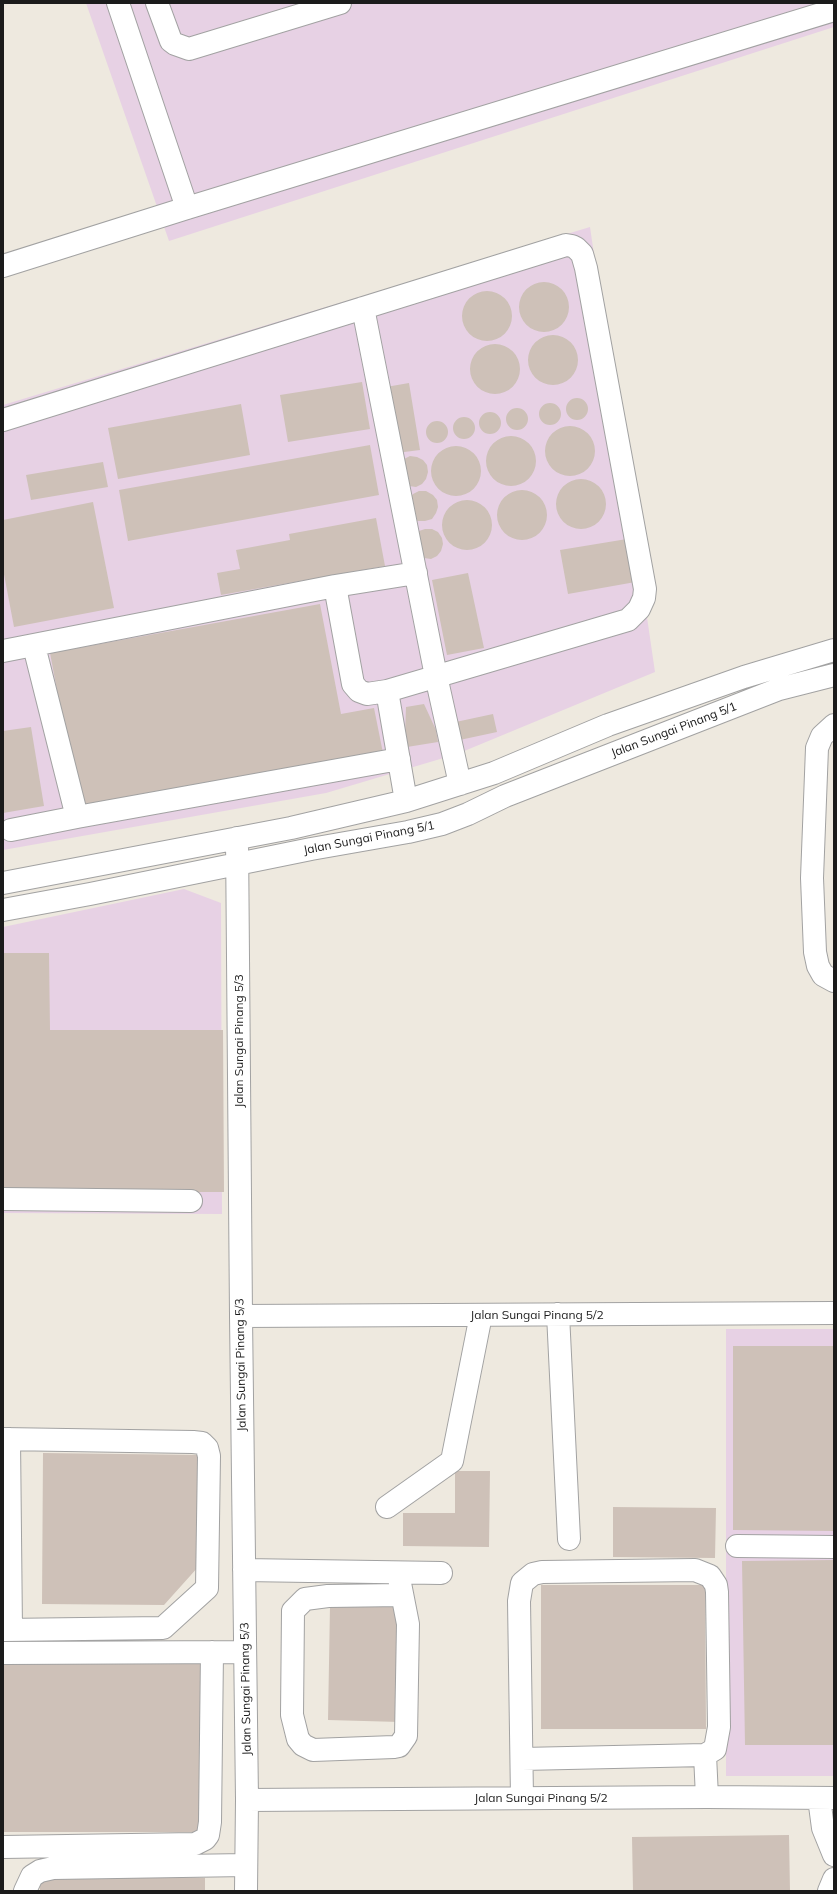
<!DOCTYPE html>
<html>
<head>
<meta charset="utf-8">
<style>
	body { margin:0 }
	#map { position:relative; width:837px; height:1894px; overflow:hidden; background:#eee9df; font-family:Mulish,sans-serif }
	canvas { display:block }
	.frame { position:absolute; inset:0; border:4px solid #1b1b1b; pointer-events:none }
</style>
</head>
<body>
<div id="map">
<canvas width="837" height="1894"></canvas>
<div class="frame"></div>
</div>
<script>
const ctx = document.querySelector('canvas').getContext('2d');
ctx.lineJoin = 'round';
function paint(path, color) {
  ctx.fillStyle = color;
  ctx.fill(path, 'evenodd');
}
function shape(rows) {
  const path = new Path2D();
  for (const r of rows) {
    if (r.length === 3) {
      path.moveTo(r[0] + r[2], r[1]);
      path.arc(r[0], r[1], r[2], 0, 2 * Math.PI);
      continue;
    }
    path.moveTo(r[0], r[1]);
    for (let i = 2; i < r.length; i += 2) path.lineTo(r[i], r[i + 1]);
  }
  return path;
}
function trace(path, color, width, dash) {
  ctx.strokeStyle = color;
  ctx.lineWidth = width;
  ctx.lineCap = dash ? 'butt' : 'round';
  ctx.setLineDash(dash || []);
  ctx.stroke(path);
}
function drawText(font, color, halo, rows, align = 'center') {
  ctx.font = font + ' Mulish,sans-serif';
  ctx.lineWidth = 4;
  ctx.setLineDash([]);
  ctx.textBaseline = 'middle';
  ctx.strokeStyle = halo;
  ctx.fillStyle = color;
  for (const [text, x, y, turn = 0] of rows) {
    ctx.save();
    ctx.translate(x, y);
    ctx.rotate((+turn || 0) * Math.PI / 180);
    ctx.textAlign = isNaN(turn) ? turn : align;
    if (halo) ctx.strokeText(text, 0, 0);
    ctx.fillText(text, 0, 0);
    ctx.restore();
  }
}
paint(shape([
	[86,3,834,3,834,27,169,241],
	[590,227,655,672,457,754,326,793,3,850,3,405],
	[184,889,221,903,222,1214,3,1213,3,927],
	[726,1329,834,1329,834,1776,726,1776]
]), '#e7d1e4');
paint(shape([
	[544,307,25],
	[487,316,25],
	[553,360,25],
	[495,369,25],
	[362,382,370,429,288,442,280,395],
	[409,383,420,450,396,453,386,387],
	[577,409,11],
	[550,414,11],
	[241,404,250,455,118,479,108,428],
	[517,419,11],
	[490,423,11],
	[464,428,11],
	[437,432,11],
	[570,451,25],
	[511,461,25],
	[370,445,379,495,128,541,119,490],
	[456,471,25],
	[410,456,417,457,423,460,427,465,428,472,426,479,422,484,416,487,409,486,404,459],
	[103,462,108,487,31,500,26,475],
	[581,504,25],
	[522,515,25],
	[419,491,426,491,433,495,437,500,438,507,436,513,432,519,425,521,418,521,412,518,409,499,413,494],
	[467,525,25],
	[93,502,114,608,14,627,3,569,3,520],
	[376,518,385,566,221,595,217,573,240,569,236,550,290,540,289,534],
	[425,529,432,529,438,532,442,538,443,544,441,551,437,556,431,559,424,558,414,536,419,531],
	[633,538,641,581,568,594,560,550],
	[468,573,484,648,447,655,432,580],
	[320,604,341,714,374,708,383,753,79,807,50,653],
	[424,704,436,730,438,742,407,747,405,735,406,707],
	[493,714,497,732,455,741,451,723],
	[31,727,44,806,3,813,3,731],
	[3,953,49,953,50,1030,223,1030,224,1192,3,1192],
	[733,1346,834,1346,834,1531,733,1530],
	[43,1453,200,1455,199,1566,164,1605,42,1604],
	[455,1471,490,1471,489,1547,403,1546,403,1513,455,1513],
	[613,1507,716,1508,715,1558,613,1557],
	[834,1560,834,1745,745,1745,742,1561],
	[541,1585,705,1585,706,1729,541,1729],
	[330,1606,401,1607,400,1722,328,1720],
	[3,1656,205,1656,206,1832,3,1832],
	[789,1835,790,1891,633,1891,632,1837],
	[40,1876,205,1878,205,1891,40,1891]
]), '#cec1b8');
const minor = shape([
	[118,3,187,208],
	[157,3,171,41,175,44,189,49,340,3],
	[3,266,187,208,834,10],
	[363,308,436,676,460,784],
	[3,420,566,245,572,246,576,248,582,254,586,268,645,589,644,598,639,609,628,620,387,691,367,694,359,691,353,684,335,586,3,651],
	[335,586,416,573],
	[34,646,77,817,399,759],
	[387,691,406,801],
	[834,725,822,736,817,748,812,878,815,952,818,966,823,975,834,981],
	[11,830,77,817],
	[237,838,241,1316,247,1800,246,1891],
	[3,883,291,828,406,801,494,773,608,725,744,677,834,650],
	[3,910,90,894,311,849,408,832,442,824,468,814,505,796,779,689,834,675],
	[3,1199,191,1201],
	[558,1314,569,1539],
	[241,1316,834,1313],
	[3,1439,193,1442,202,1443,207,1448,209,1456,207,1588,163,1628,3,1630],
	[9,1439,11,1630],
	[387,1507,452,1461,481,1315],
	[737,1546,834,1547],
	[244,1570,441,1573],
	[398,1573,408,1624,406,1736,399,1746,394,1747,313,1750,303,1745,298,1739,292,1715,293,1611,305,1599,328,1596,401,1595],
	[3,1653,245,1652],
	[705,1755,707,1797],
	[522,1759,705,1755,715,1749,719,1727,717,1592,716,1585,710,1576,695,1570,542,1572,533,1574,522,1583,519,1601,522,1798],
	[819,1798,823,1828,834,1855],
	[247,1800,707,1797,834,1798],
	[3,1847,195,1844,205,1839,208,1835,210,1822,212,1652],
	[25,1891,32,1876,40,1871,53,1868,246,1865],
	[829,1891,834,1879]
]);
trace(minor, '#a2a2a2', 24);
trace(minor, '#fff', 22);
drawText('12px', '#1b1b1b', '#fff', [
	["Jalan Sungai Pinang 5/1",674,730,-21],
	["Jalan Sungai Pinang 5/1",369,838,-11],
	["Jalan Sungai Pinang 5/3",239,1041,-90],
	["Jalan Sungai Pinang 5/2",537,1315],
	["Jalan Sungai Pinang 5/3",241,1365,-91],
	["Jalan Sungai Pinang 5/3",246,1689,-91],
	["Jalan Sungai Pinang 5/2",541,1798]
]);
</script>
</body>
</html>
